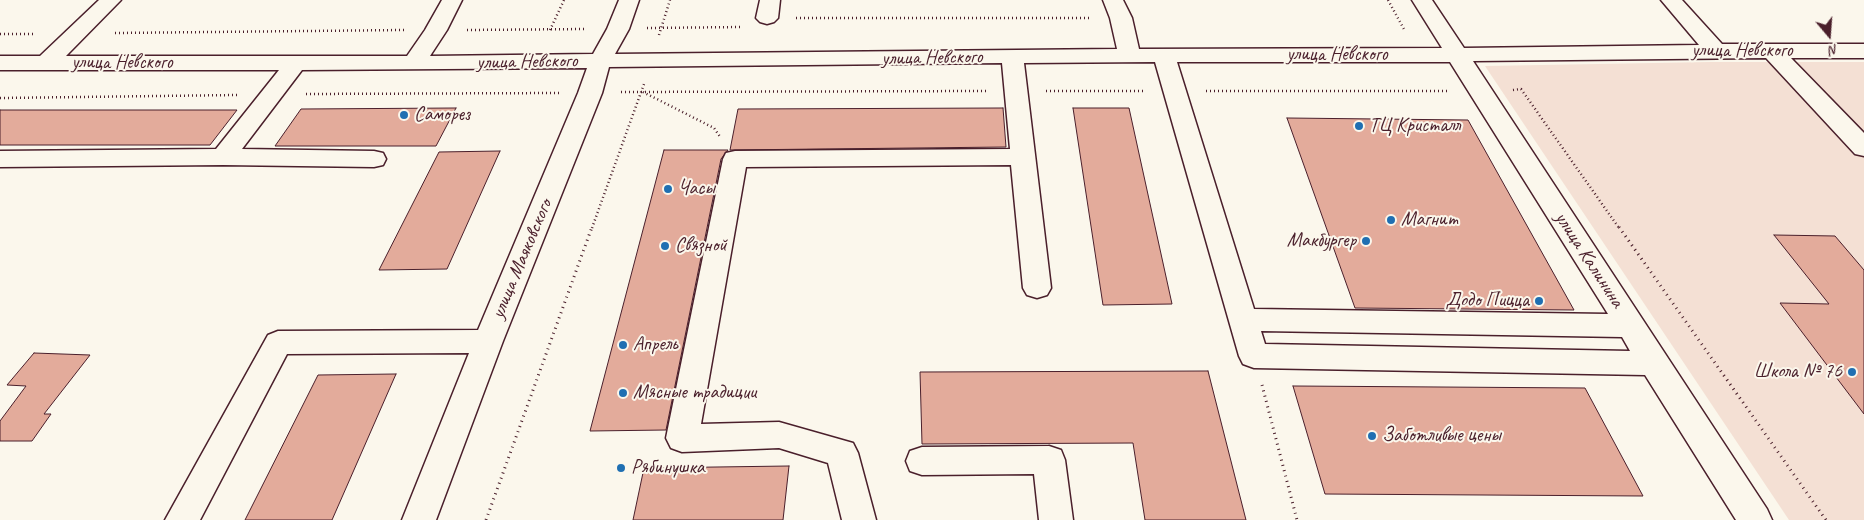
<!DOCTYPE html>
<html>
<head>
<meta charset="utf-8">
<style>
	body { margin:0 }
	#map { position:relative; width:1864px; height:520px; overflow:hidden; background:#fbf7ec; font-family:Caveat,sans-serif }
	canvas { display:block }
	.north { position:absolute; left:1804px; top:10px; width:50px; height:50px; -webkit-text-stroke:4px #fbf7ec; paint-order:stroke; rotate:162deg; font-size:14px; font-weight:700; line-height:20px; text-align:center; color:#4a1f2b }
	.north::after { content:''; display:block; margin:auto; width:18px; height:22px; background:#4a1f2b; clip-path:polygon(50% 0,100% 100%,50% 72%,0 100%) }
</style>
</head>
<body>
<div id="map">
<canvas width="1864" height="520"></canvas>
<div class="north">N</div>
</div>
<script>
const ctx = document.querySelector('canvas').getContext('2d');
ctx.lineJoin = 'round';
function paint(path, color) {
  ctx.fillStyle = color;
  ctx.fill(path, 'evenodd');
}
function shape(rows) {
  const path = new Path2D();
  for (const r of rows) {
    path.moveTo(r[0], r[1]);
    for (let i = 2; i < r.length; i += 2) path.lineTo(r[i], r[i + 1]);
  }
  return path;
}
function trace(path, color, width, dash) {
  ctx.strokeStyle = color;
  ctx.lineWidth = width;
  ctx.lineCap = dash ? 'butt' : 'round';
  ctx.setLineDash(dash || []);
  ctx.stroke(path);
}
function drawText(font, color, halo, rows, align = 'center') {
  ctx.font = font + ' Caveat,sans-serif';
  ctx.lineWidth = 4;
  ctx.setLineDash([]);
  ctx.textBaseline = 'middle';
  ctx.strokeStyle = halo;
  ctx.fillStyle = color;
  for (const [text, x, y, turn = 0] of rows) {
    ctx.save();
    ctx.translate(x, y);
    ctx.rotate((+turn || 0) * Math.PI / 180);
    ctx.textAlign = isNaN(turn) ? turn : align;
    if (halo) ctx.strokeText(text, 0, 0);
    ctx.fillText(text, 0, 0);
    ctx.restore();
  }
}
paint(shape([
	[1710,62,1864,62,1864,520,1789,520,1485,66]
]), '#f4e0d4');
const building = shape([
	[456,108,436,146,275,146,301,109,456,108],
	[1003,108,1006,147,730,150,738,109,1003,108],
	[1073,108,1129,108,1172,304,1103,305,1073,108],
	[0,110,237,110,210,145,0,145,0,110],
	[1287,118,1468,120,1574,310,1355,308,1287,118],
	[664,150,728,150,721,159,666,430,590,431,664,150],
	[500,151,447,269,379,270,439,152,500,151],
	[1774,235,1835,236,1864,270,1864,414,1780,303,1829,304,1774,235],
	[34,353,90,355,44,414,51,414,32,441,0,441,0,421,26,386,7,385,34,353],
	[1208,371,1246,520,1145,520,1133,443,922,444,920,372,1208,371],
	[396,374,332,520,245,520,318,375,396,374],
	[1293,386,1585,388,1643,496,1325,494,1293,386],
	[789,466,783,520,633,520,644,468,789,466]
]);
paint(building, '#e3ab9b');
trace(building, '#4a1f2b', 1);
const minor = shape([
	[99,0,121,0,66,56,407,56,425,30,442,0,462,0,447,30,430,56,593,54,607,29,619,0,639,0,629,29,615,54,1117,49,1110,18,1103,0,1123,0,1132,18,1139,49,1442,48,1412,0,1432,0,1464,48,1699,45,1661,0,1682,0,1722,44,1864,44,1864,58,1791,58,1864,133,1864,156,1855,154,1766,58,1473,61,1767,509,1772,520,1736,520,1645,375,1254,368,1243,364,1239,356,1155,62,1024,63,1051,288,1047,295,1037,298,1027,295,1023,288,1011,165,746,167,701,424,779,422,853,443,858,453,876,520,842,520,828,463,779,448,682,452,671,448,666,438,723,159,726,153,735,151,1010,149,1002,63,609,67,602,93,503,341,436,520,402,520,469,353,287,354,200,520,165,520,268,335,278,331,478,330,578,93,587,68,302,70,242,149,374,151,383,153,386,159,383,165,374,167,223,165,0,167,0,151,216,149,279,70,0,70,0,56,40,56,99,0],
	[1177,62,1450,62,1608,314,1254,309,1177,62],
	[1261,331,1622,337,1630,351,1265,344,1261,331],
	[760,0,780,0,778,18,774,22,767,24,760,22,756,18,760,0],
	[1049,446,1061,450,1065,460,1073,520,1039,520,1034,474,922,475,910,471,906,461,910,451,922,447,1049,446]
]);
trace(minor, '#4a1f2b', 3);
trace(shape([
	[1388,0,1405,31],
	[796,18,1090,18],
	[647,28,743,27],
	[467,30,586,29],
	[550,30,564,0],
	[115,33,404,30],
	[0,34,36,34],
	[659,35,670,0],
	[1513,90,1521,89,1619,228],
	[1046,91,1144,91],
	[1206,91,1447,91],
	[621,92,987,91],
	[643,92,714,128,721,138],
	[306,94,559,93],
	[0,98,237,95],
	[592,228,644,84]
]), '#4a1f2b', 2.5, [1, 3]);
trace(shape([
	[1619,227,1826,520],
	[1262,385,1297,520],
	[486,520,592,227]
]), '#4a1f2b', 3, [1, 4.5]);
paint(minor, '#fbf7ec');
for (const [x, y, r, color] of [
	[404,115,5,"#1f6fb2"],
	[1359,126,5,"#1f6fb2"],
	[668,189,5,"#1f6fb2"],
	[1391,220,5,"#1f6fb2"],
	[1366,241,5,"#1f6fb2"],
	[665,246,5,"#1f6fb2"],
	[1539,301,5,"#1f6fb2"],
	[623,345,5,"#1f6fb2"],
	[1852,372,5,"#1f6fb2"],
	[623,393,5,"#1f6fb2"],
	[1372,436,5,"#1f6fb2"],
	[621,468,5,"#1f6fb2"]
]) {
  const dot = new Path2D();
  dot.arc(x, y, r, 0, 2 * Math.PI);
  ctx.fillStyle = color;
  ctx.fill(dot);
  trace(dot, '#fbf7ec', 2);
}
drawText('20px', '#4a1f2b', '#fbf7ec', [
	["улица Невского",1742,51],
	["улица Невского",1337,55],
	["улица Невского",932,58,-1],
	["улица Невского",527,62,-1],
	["улица Невского",122,63],
	["улица Маяковского",522,259,-67],
	["улица Калинина",1589,260,57]
]);
drawText('20px', '#4a1f2b', '#fbf7ec', [
	["Саморез",414,115],
	["ТЦ Кристалл",1369,126],
	["Часы",678,189],
	["Магнит",1401,220],
	["Макбургер",1356,241,"right"],
	["Связной",675,246],
	["Додо Пицца",1529,301,"right"],
	["Апрель",633,345],
	["Школа № 76",1842,372,"right"],
	["Мясные традиции",633,393],
	["Заботливые цены",1382,436],
	["Рябинушка",631,468]
], 'left');
</script>
</body>
</html>
